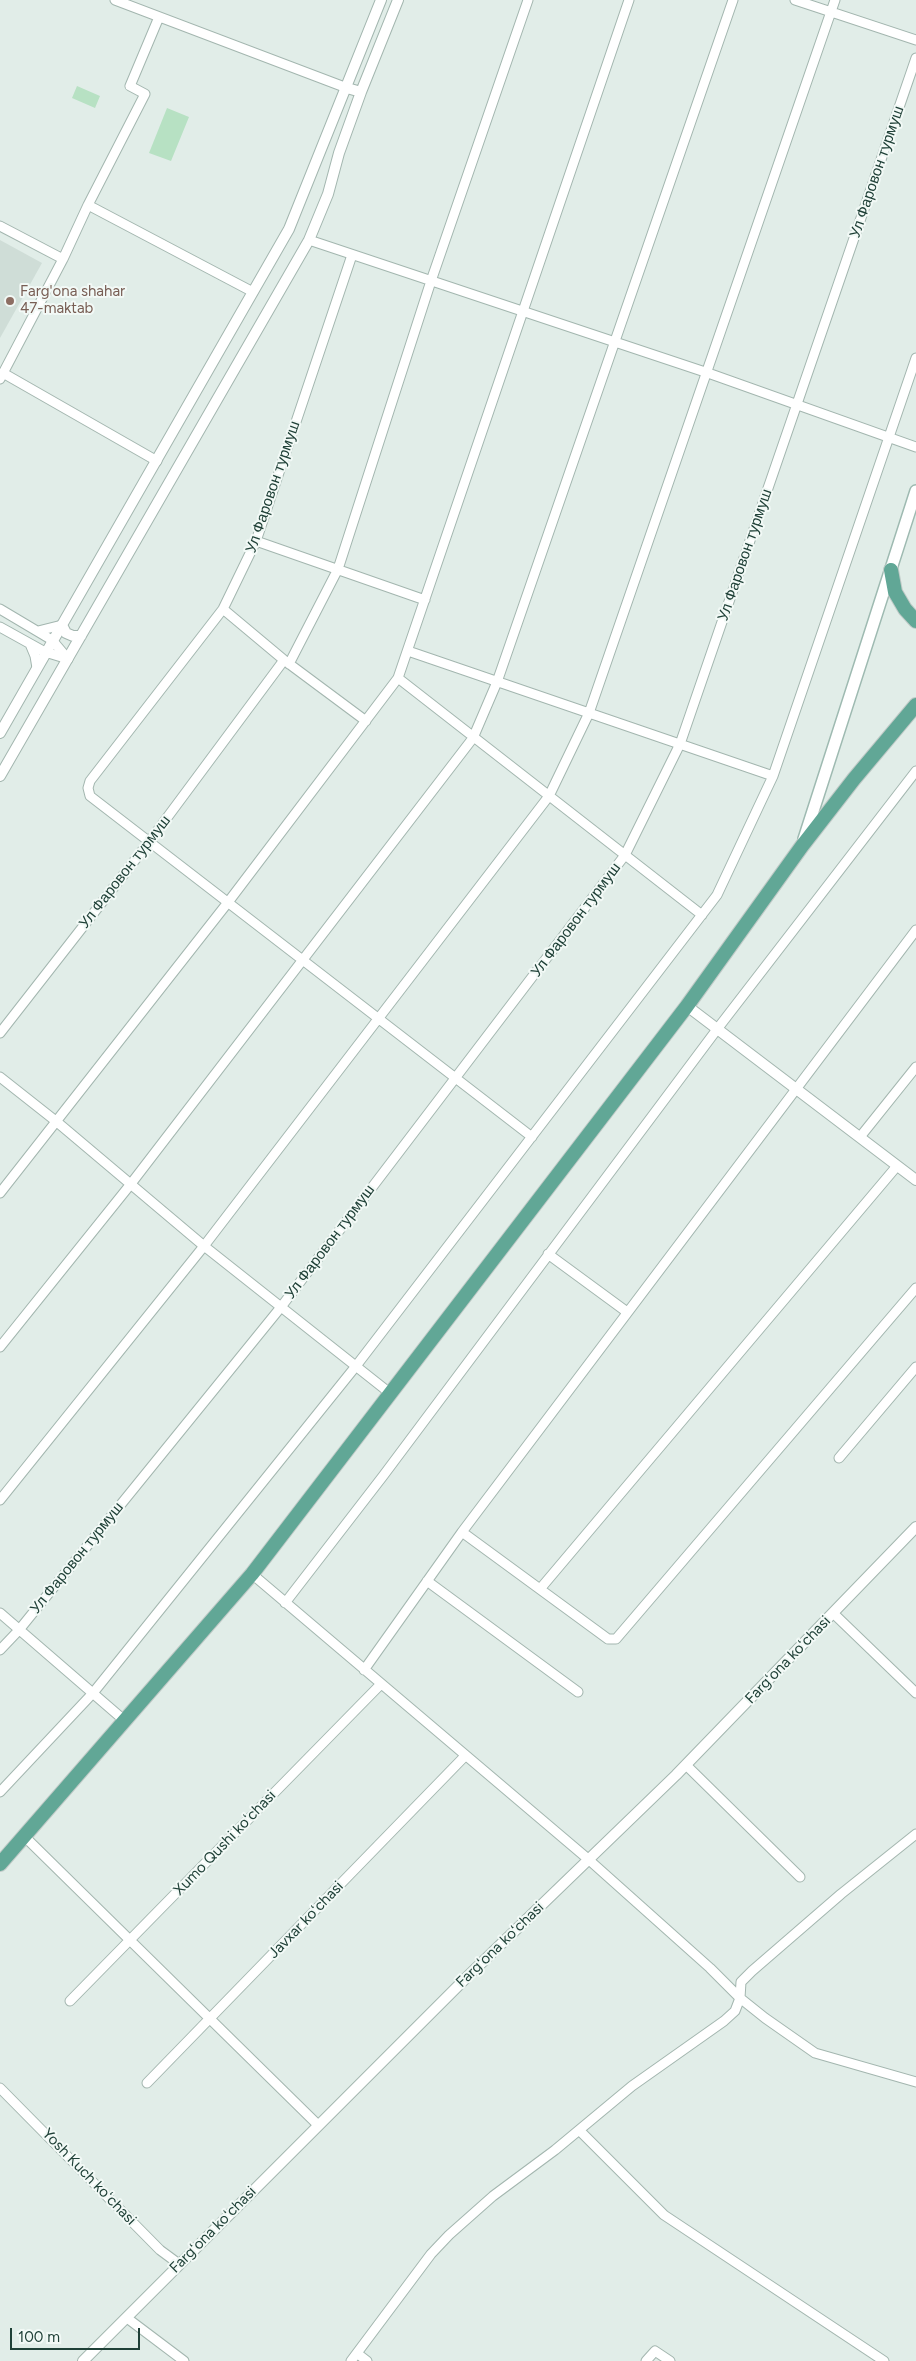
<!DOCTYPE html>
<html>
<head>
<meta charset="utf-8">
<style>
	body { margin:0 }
	#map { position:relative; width:916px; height:2361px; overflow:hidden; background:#e1ede8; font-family:Figtree,sans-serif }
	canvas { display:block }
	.scale { position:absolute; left:10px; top:2328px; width:130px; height:22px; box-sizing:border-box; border:2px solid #1f4037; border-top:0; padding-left:6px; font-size:15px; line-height:18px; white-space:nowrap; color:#1f4037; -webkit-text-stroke:4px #f2f9f6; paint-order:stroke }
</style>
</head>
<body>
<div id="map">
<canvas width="916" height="2361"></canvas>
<div class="scale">100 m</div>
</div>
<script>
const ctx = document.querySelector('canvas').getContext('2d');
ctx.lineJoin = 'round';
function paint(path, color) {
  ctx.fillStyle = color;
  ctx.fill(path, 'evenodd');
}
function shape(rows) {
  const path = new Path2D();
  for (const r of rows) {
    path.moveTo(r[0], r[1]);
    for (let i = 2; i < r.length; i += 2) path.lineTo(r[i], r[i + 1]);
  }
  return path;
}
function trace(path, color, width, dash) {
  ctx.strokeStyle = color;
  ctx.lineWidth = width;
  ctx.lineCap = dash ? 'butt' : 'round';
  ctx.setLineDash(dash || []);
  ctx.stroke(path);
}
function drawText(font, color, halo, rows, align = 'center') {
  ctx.font = font + ' Figtree,sans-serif';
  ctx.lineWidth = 4;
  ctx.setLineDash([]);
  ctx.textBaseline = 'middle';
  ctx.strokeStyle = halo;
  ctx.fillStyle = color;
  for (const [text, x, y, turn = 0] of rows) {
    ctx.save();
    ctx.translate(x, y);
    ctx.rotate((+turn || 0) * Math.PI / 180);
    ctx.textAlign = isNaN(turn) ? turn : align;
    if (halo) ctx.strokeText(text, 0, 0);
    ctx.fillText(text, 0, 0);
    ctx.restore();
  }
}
paint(shape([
	[0,240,42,263,0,338]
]), '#cfddd7');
paint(shape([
	[77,86,100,96,95,108,72,98],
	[167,108,189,117,171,161,149,153]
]), '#b7e1c3');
const minor = shape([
	[115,0,347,88],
	[795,0,916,40],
	[88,205,253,292],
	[0,226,63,259,0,379],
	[309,240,708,373,916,447],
	[352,255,256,541,223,609,90,781,88,788,90,796,532,1137],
	[63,259,88,205,145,94,130,86,159,17],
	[3,373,157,461],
	[256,541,425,600],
	[0,609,52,640,68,659,45,652,0,627],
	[223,609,284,660,366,721],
	[38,631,62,625],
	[30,644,35,656,37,668],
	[408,651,773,776],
	[289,664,338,569,431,281,528,0],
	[398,678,702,915],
	[0,1033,149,842,284,660],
	[0,1077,57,1122,204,1246,391,1394],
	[860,1137,916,1067],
	[0,1193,229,901,398,678,629,0],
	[548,1254,627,1312],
	[0,1347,130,1185,473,738,497,682,733,0],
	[839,1458,916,1367],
	[0,1500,204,1246,549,796,589,713,835,0],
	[462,1532,608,1639,616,1639,916,1288],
	[252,1574,588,1859,710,1968,740,1998,765,2018,815,2053,916,2082],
	[427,1581,578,1692],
	[540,1589,897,1166],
	[285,1603,383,1476,718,1028,916,771],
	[0,1613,125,1721],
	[833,1613,916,1693],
	[0,1650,19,1630,281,1307,625,855,680,744,916,58],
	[364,1670,462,1532,916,930],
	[686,1765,800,1877],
	[0,1792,93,1693,356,1366,717,895,773,776,916,358],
	[25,1837,318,2125],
	[70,2001,381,1684],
	[147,2083,465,1756],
	[0,2088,160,2250,179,2264],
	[579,2130,664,2215,884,2361],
	[127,2318,184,2361],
	[358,2354,367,2361],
	[351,2361,431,2254,449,2235,493,2196,555,2150,632,2086,724,2021,735,2011,740,1998,741,1982,752,1971,841,1894,916,1834],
	[646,2361,655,2351,670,2361]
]);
const tertiary = shape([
	[361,92,398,0],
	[62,625,66,633,73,636,81,636],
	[0,733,289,229,381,0],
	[0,776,309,240,328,194,339,153,361,92,347,88],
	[687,1006,916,1180],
	[83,2361,468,1976,676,1775,916,1527]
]);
const secondary = shape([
	[804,839,916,491]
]);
const primary = shape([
	[891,570,895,592,905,609,916,621],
	[0,1864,252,1574,687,1006,802,846,854,779,916,705]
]);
trace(minor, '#a3b6af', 11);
trace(tertiary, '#a3b6af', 12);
trace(secondary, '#9ebab1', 14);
trace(primary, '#c0cac7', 16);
trace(minor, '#fff', 9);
trace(tertiary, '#fff', 10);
trace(secondary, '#fff', 11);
trace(primary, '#61a796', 14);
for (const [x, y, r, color] of [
	[10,301,5,"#8d6e63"]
]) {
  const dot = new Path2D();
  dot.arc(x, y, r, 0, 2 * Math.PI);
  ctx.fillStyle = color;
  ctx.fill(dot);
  trace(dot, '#f2f9f6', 2);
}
drawText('15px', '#1f4037', '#f2f9f6', [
	["Ул Фаровон турмуш",877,172,-71],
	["Ул Фаровон турмуш",273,487,-71],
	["Ул Фаровон турмуш",745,555,-71],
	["Ул Фаровон турмуш",125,872,-52],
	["Ул Фаровон турмуш",576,920,-53],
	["Ул Фаровон турмуш",330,1242,-53],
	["Ул Фаровон турмуш",77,1558,-51],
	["Fargʻona koʻchasi",788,1660,-46],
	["Xumo Qushi koʻchasi",225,1843,-46],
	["Javxar koʻchasi",306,1920,-46],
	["Fargʻona koʻchasi",500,1945,-44],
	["Yosh Kuch koʻchasi",89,2177,46],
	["Fargʻona koʻchasi",213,2230,-45]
]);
drawText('15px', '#785e54', '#f2f9f6', [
	["Farg'ona shahar",20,292],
	["47-maktab",20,309]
], 'left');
</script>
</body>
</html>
